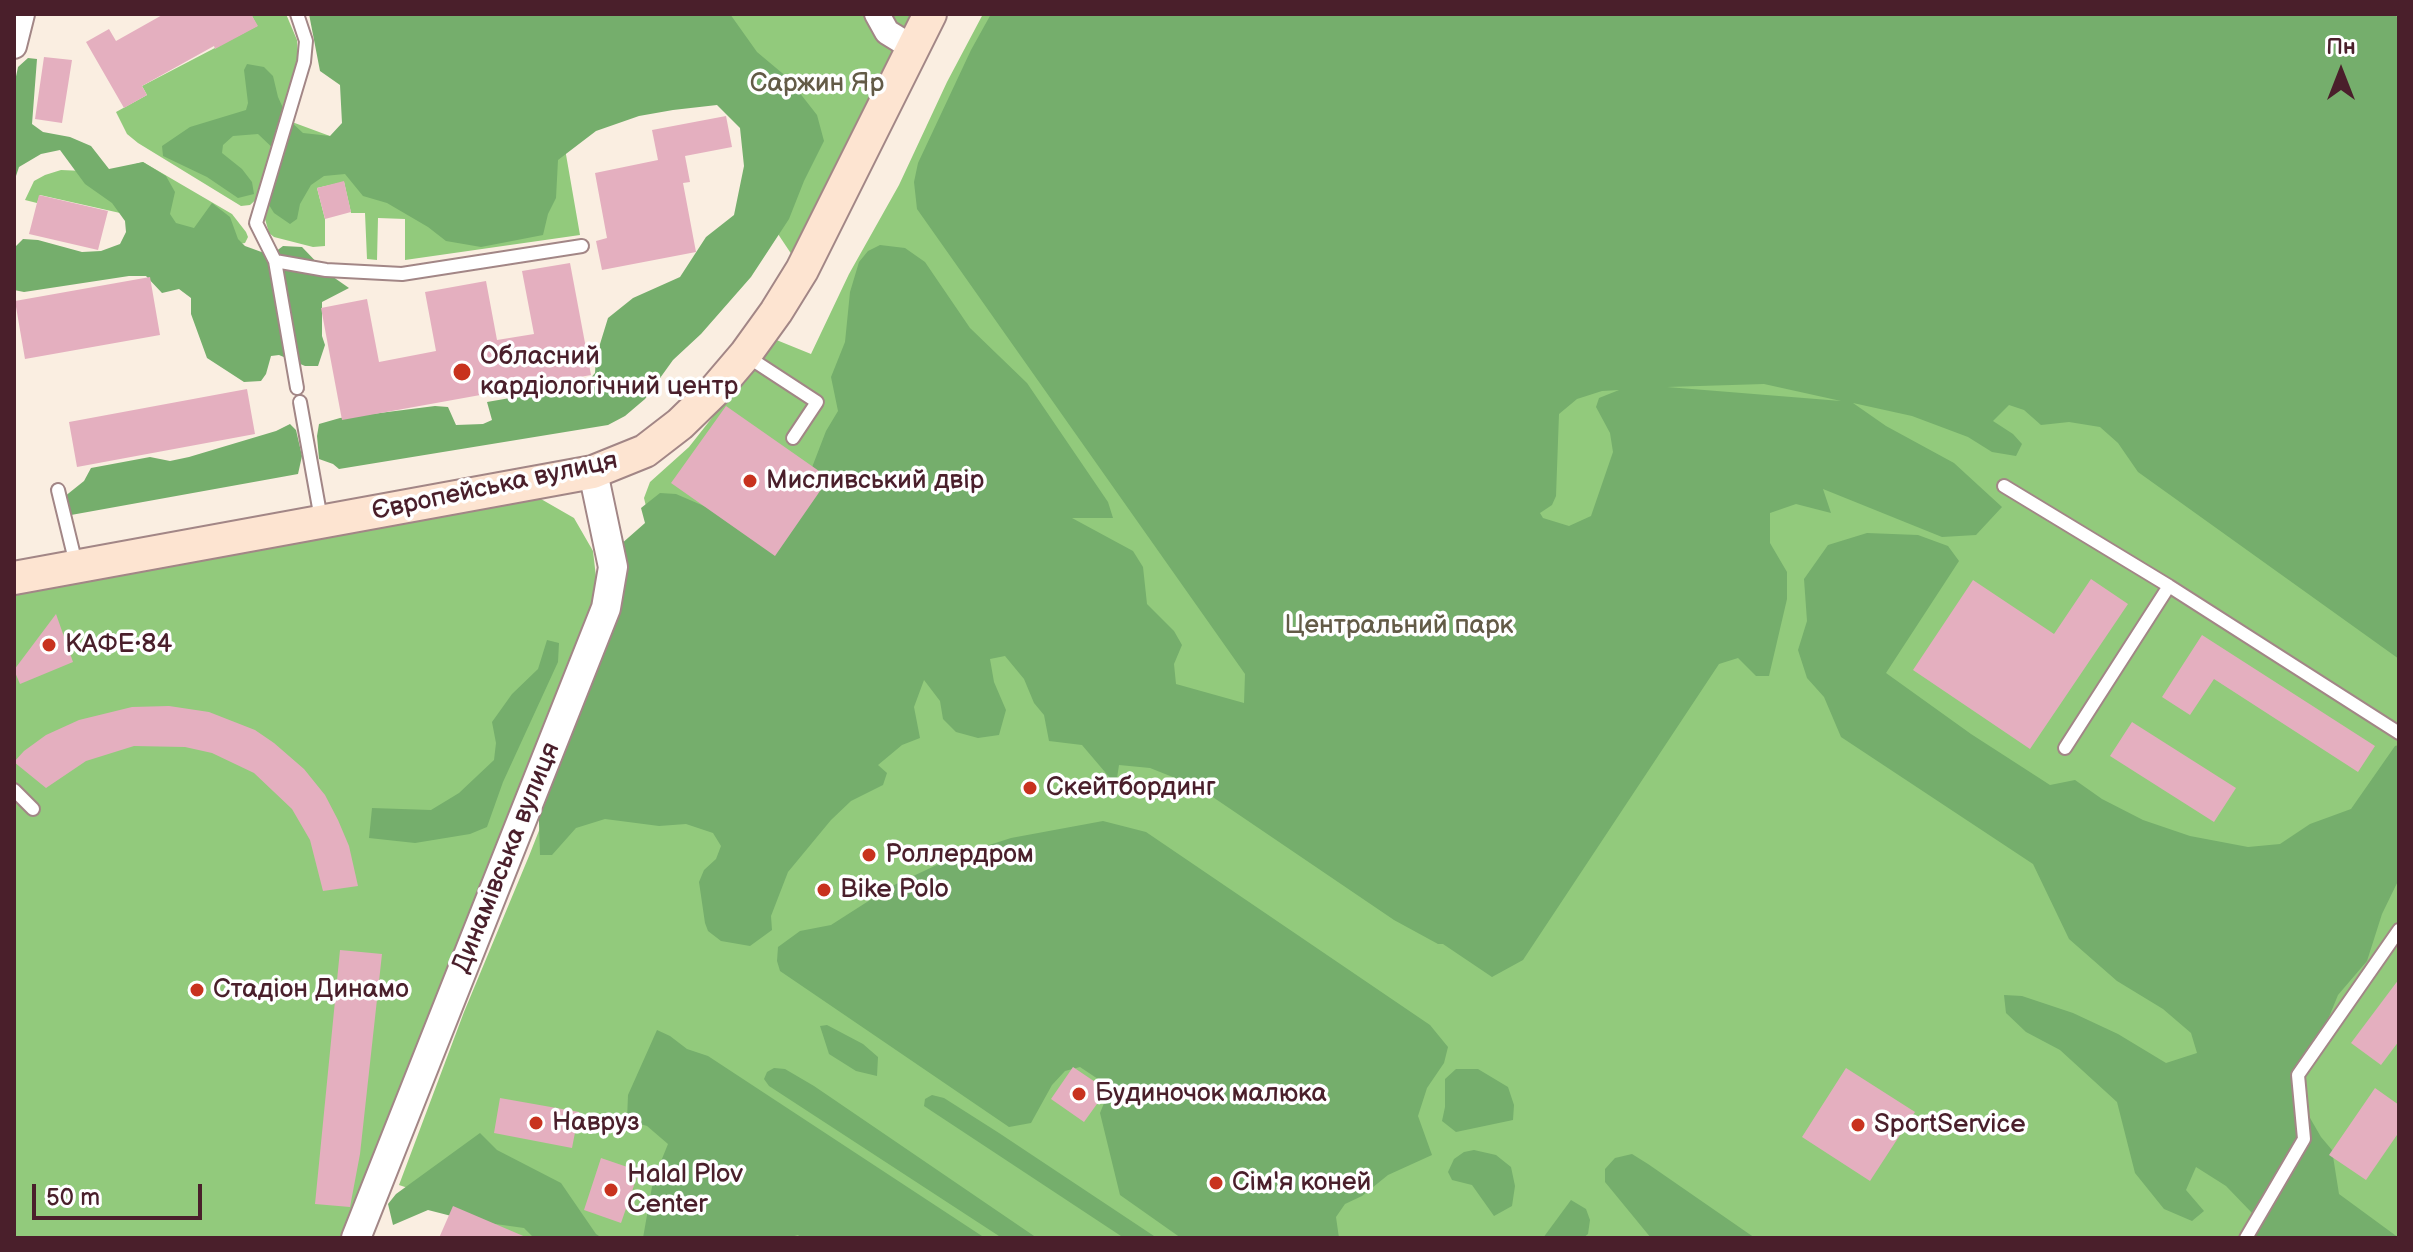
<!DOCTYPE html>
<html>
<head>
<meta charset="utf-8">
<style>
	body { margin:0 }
	#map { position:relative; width:2413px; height:1252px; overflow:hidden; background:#faeee1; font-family:"Balsamiq Sans",sans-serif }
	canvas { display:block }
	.frame { position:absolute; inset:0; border:16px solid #4a1f2b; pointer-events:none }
	.north { position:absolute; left:2301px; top:32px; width:80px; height:80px; -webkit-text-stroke:6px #fff; paint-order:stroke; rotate:0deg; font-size:22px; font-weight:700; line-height:32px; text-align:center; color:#4a1f2b }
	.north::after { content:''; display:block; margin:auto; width:28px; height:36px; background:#4a1f2b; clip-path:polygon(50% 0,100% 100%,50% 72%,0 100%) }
	.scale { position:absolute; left:32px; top:1184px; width:170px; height:36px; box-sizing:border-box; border:4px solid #4a1f2b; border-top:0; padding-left:10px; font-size:24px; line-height:28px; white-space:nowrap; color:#4a1f2b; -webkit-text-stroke:6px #fff; paint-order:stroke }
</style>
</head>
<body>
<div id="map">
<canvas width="2413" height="1252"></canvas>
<div class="frame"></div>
<div class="north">Пн</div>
<div class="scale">50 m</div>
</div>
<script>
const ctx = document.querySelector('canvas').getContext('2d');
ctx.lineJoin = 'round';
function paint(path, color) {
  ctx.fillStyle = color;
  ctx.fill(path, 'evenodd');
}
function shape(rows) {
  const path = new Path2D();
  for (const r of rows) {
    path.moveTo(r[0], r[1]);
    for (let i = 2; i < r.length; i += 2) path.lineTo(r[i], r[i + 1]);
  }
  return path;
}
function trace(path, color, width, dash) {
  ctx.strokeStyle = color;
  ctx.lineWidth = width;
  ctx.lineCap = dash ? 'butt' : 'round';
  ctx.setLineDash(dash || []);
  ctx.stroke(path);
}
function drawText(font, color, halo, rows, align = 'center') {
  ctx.font = font + ' "Balsamiq Sans",sans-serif';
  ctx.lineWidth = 7;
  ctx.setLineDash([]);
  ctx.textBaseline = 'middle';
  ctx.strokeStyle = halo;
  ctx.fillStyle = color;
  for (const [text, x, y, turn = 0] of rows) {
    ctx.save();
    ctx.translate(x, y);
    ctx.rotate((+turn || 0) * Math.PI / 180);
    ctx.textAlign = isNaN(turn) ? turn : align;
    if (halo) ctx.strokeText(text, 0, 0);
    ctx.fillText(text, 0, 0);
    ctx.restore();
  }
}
paint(shape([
	[251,14,286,14,297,40,298,56,260,196,250,205,241,206,138,143,127,134,116,112,147,95,142,86,257,26],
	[704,14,926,14,802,270,774,228,771,210],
	[983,14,2399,14,2399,1238,521,1238,441,1199,399,1185,464,1012,529,856,626,610,650,523,644,498,650,482,689,447,774,339,811,354,849,274,899,185,947,82],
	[292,122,338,139,564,143,580,235,405,260,405,219,378,218,377,260,367,259,365,213,351,213,344,182,317,188,325,219,325,246,313,247,274,237,269,233,265,219],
	[143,162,232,214,246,232,248,237,245,243,239,244,169,224,40,195,37,203,25,200,34,181,45,175,61,170,106,172],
	[534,495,574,518,593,551,598,594,343,1238,14,1238,14,582]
]), '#92ca7c');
paint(shape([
	[309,14,730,14,757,52,788,78,817,115,824,141,804,181,789,219,751,277,701,334,673,360,645,399,625,416,608,425,339,469,333,464,319,459,317,436,319,424,340,418,435,406,448,407,456,425,483,424,492,420,487,402,585,385,595,373,596,357,608,318,633,298,680,277,706,237,734,215,744,166,740,128,717,105,673,110,639,116,596,131,558,160,556,198,548,214,543,235,481,247,446,241,428,227,387,203,363,196,345,174,324,176,311,185,300,204,297,219,290,224,274,213,269,205,275,184,272,179,278,153,258,134,233,136,223,145,222,153,242,169,252,182,254,194,238,198,207,177,163,156,162,146,190,127,246,110,248,103,244,70,247,64,264,67,273,76,278,97,288,119,303,133,330,136,342,123,340,85,320,71],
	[991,14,2394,14,2399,19,2399,659,2138,472,2118,443,2100,427,2069,422,2041,425,2024,410,2009,405,1993,421,2013,434,2022,444,2016,456,1992,452,1968,437,1912,416,1853,403,1886,426,1954,463,2002,507,1976,535,1942,537,1823,489,1831,513,1796,504,1770,513,1770,543,1787,572,1787,599,1769,676,1756,676,1738,658,1719,664,1523,960,1492,977,1443,944,1438,944,1394,920,1198,787,1150,768,1119,765,1116,785,1082,745,1049,741,1044,715,1034,703,1024,679,1005,656,990,659,994,682,1006,710,999,735,978,738,956,732,943,719,940,701,924,680,914,707,920,738,902,745,878,765,887,773,883,785,851,801,831,820,788,872,771,916,772,930,750,946,721,941,708,931,705,923,699,882,704,870,716,859,721,846,713,833,686,824,659,826,605,819,576,828,552,855,540,855,538,792,620,545,645,523,641,508,660,493,676,494,762,531,811,470,826,431,838,411,831,377,845,342,850,292,859,262,868,251,880,245,905,248,925,262,970,328,1027,383,1108,502,1113,518,1072,518,1133,551,1143,567,1147,604,1174,631,1182,645,1174,664,1176,684,1244,703,1245,674,917,209,914,182,918,163,971,50],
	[1764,384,1841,401,1667,387],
	[1619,390,1599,398,1596,407,1610,433,1613,452,1591,516,1569,526,1543,518,1540,513,1552,505,1556,496,1559,414,1577,399,1602,391],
	[28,58,37,59,32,124,43,132,70,137,91,146,109,169,143,162,166,176,175,192,170,214,176,223,194,228,212,203,230,217,238,239,245,246,267,254,275,252,283,246,302,247,326,272,349,288,322,302,322,336,325,345,318,366,305,366,279,355,271,356,266,374,261,381,244,382,207,358,191,314,191,298,179,289,162,293,146,276,129,276,24,292,14,290,14,248,23,239,38,240,82,252,101,251,120,244,126,232,125,221,112,203,85,184,60,150,41,154,19,167,14,182,14,86,18,67],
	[290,424,296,430,302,456,298,474,71,515,65,510,64,497,84,481,91,468,150,457,170,461,189,457,276,431],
	[1867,533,1918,535,1948,546,1959,561,1886,673,1971,734,2050,785,2075,780,2102,799,2143,820,2190,836,2248,847,2280,844,2310,824,2351,809,2395,746,2399,745,2399,879,2382,914,2367,961,2338,995,2322,1034,2296,1066,2295,1092,2321,1137,2332,1150,2339,1194,2399,1238,2245,1238,2250,1232,2253,1214,2226,1186,2196,1167,2186,1190,2204,1211,2192,1221,2164,1209,2135,1173,2117,1102,2060,1050,2026,1032,2006,1013,2004,995,2022,996,2073,1013,2118,1034,2166,1063,2197,1053,2191,1033,2163,1009,2117,981,2069,939,2033,864,1841,737,1824,697,1807,678,1798,650,1807,621,1804,579,1828,545],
	[547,640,559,643,558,662,503,782,487,827,470,834,415,843,369,838,372,808,431,810,459,793,494,760,496,743,492,722,512,694,538,669],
	[1103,821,1146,832,1430,1025,1448,1047,1444,1063,1427,1088,1418,1116,1432,1155,1388,1175,1362,1196,1345,1204,1336,1217,1339,1238,1181,1238,1120,1195,1100,1113,1109,1091,1101,1081,1080,1067,1065,1071,1052,1085,1031,1123,1009,1127,780,971,777,961,778,947,800,931,831,925,892,886,958,855,1011,838],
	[827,1025,863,1044,878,1057,877,1076,856,1071,829,1054,820,1026],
	[657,1030,670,1036,687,1049,708,1056,985,1238,801,1238,798,1235,787,1238,643,1238,653,1181,668,1144,647,1126,627,1120,628,1095],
	[774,1068,785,1069,814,1086,1037,1238,1002,1238,769,1086,764,1079,767,1072],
	[1456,1069,1478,1069,1508,1087,1514,1105,1513,1120,1456,1132,1442,1121,1445,1107,1445,1079],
	[932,1095,944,1098,999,1133,1157,1238,1124,1238,924,1106,925,1099],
	[480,1133,497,1150,561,1183,596,1234,602,1238,534,1238,524,1228,467,1220,428,1210,393,1225,388,1204,396,1194],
	[1474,1150,1496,1155,1511,1167,1515,1186,1512,1206,1494,1216,1472,1185,1452,1180,1448,1172,1454,1159,1464,1152],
	[1632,1154,1648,1164,1755,1238,1651,1238,1605,1182,1605,1169,1615,1158],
	[1571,1200,1586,1209,1590,1220,1588,1234,1583,1238,1543,1238]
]), '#75ae6c');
paint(shape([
	[164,14,251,14,258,26,215,49,214,46,142,86,147,95,124,108,86,42,109,29,116,41],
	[44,57,72,60,62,123,35,119],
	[726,116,732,147,685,156,690,182,683,183,696,252,602,270,596,241,607,238,595,173,658,160,652,130],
	[344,181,351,212,325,219,317,188],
	[39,195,108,211,98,250,29,234],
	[570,263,591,375,342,420,321,308,367,299,379,362,436,351,425,292,486,281,497,340,534,334,522,271],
	[150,277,160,335,25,359,15,301],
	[247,389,255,434,77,467,69,422],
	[726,406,829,478,775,556,671,483],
	[2091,579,2128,604,2030,749,1913,670,1973,580,2054,634],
	[56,614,73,662,20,684,14,670],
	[2202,635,2375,746,2358,772,2214,679,2190,715,2162,697],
	[169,706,209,712,255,730,274,743,304,769,325,795,338,820,349,846,358,886,323,891,310,840,292,809,254,773,212,753,185,747,134,746,86,761,46,788,14,762,24,751,46,735,79,720,132,707],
	[2132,722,2236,788,2214,822,2110,756],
	[340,950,382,954,360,1154,350,1207,315,1204],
	[2399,979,2399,1041,2381,1065,2351,1043],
	[1073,1067,1107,1090,1084,1122,1051,1099],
	[1846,1068,1915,1112,1870,1181,1802,1137],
	[2375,1088,2399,1105,2399,1132,2366,1180,2329,1155],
	[500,1098,579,1112,572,1148,494,1133],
	[601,1158,639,1171,621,1223,584,1210],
	[453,1206,528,1238,439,1238]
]), '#e4afbf');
const service = shape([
	[297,14,306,41,304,62,256,223,275,261,297,388],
	[275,261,326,270,402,274,582,246],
	[745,355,817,402,793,438],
	[300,402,321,519],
	[2004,486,2169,586,2399,733],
	[58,490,76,564],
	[2065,748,2169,586],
	[14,790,33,809],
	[2246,1238,2304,1139,2298,1075,2399,930]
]);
const minor = shape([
	[877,14,887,32,913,48],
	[14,46,22,14]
]);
const tertiary = shape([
	[356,1238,606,608,613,567,593,472]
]);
const secondary = shape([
	[14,578,593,472,645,451,680,424,716,389,745,355,776,312,802,270,930,14]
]);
trace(service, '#a28686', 16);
trace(minor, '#a28686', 28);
trace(tertiary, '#a28686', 32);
trace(secondary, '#a28686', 36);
trace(service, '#fff', 12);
trace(minor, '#fff', 24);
trace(tertiary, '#fff', 28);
trace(secondary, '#fde4d1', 32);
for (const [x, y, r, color] of [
	[462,372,10,"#c8321e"],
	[750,481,8,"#c8321e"],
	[49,645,8,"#c8321e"],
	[1030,788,8,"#c8321e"],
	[869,855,8,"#c8321e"],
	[824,890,8,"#c8321e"],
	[197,990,8,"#c8321e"],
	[1079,1094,8,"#c8321e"],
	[536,1123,8,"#c8321e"],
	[1858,1125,8,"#c8321e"],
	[1216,1183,8,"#c8321e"],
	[611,1190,8,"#c8321e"]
]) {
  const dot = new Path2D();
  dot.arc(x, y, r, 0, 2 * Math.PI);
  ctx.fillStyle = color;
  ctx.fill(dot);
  trace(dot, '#fff', 3);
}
drawText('26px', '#635b47', '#fff', [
	["Саржин Яр",817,84],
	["Центральний парк",1399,626]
]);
drawText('26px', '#4a1f2b', '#fff', [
	["Обласний",480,357],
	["кардiологiчний центр",480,387],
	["Мисливський двір",766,481],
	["КАФЕ•84",65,645],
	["Скейтбординг",1046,788],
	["Роллердром",885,855],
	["Bike Polo",840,890],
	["Стадіон Динамо",213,990],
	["Будиночок малюка",1095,1094],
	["Навруз",552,1123],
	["SportService",1874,1125],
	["Halal Plov",627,1175],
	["Center",627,1205],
	["Сім'я коней",1232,1183]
], 'left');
drawText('26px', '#4a1f2b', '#fff', [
	["Європейська вулиця",495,487,-12],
	["Динамівська вулиця",507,858,-68]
]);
</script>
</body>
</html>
